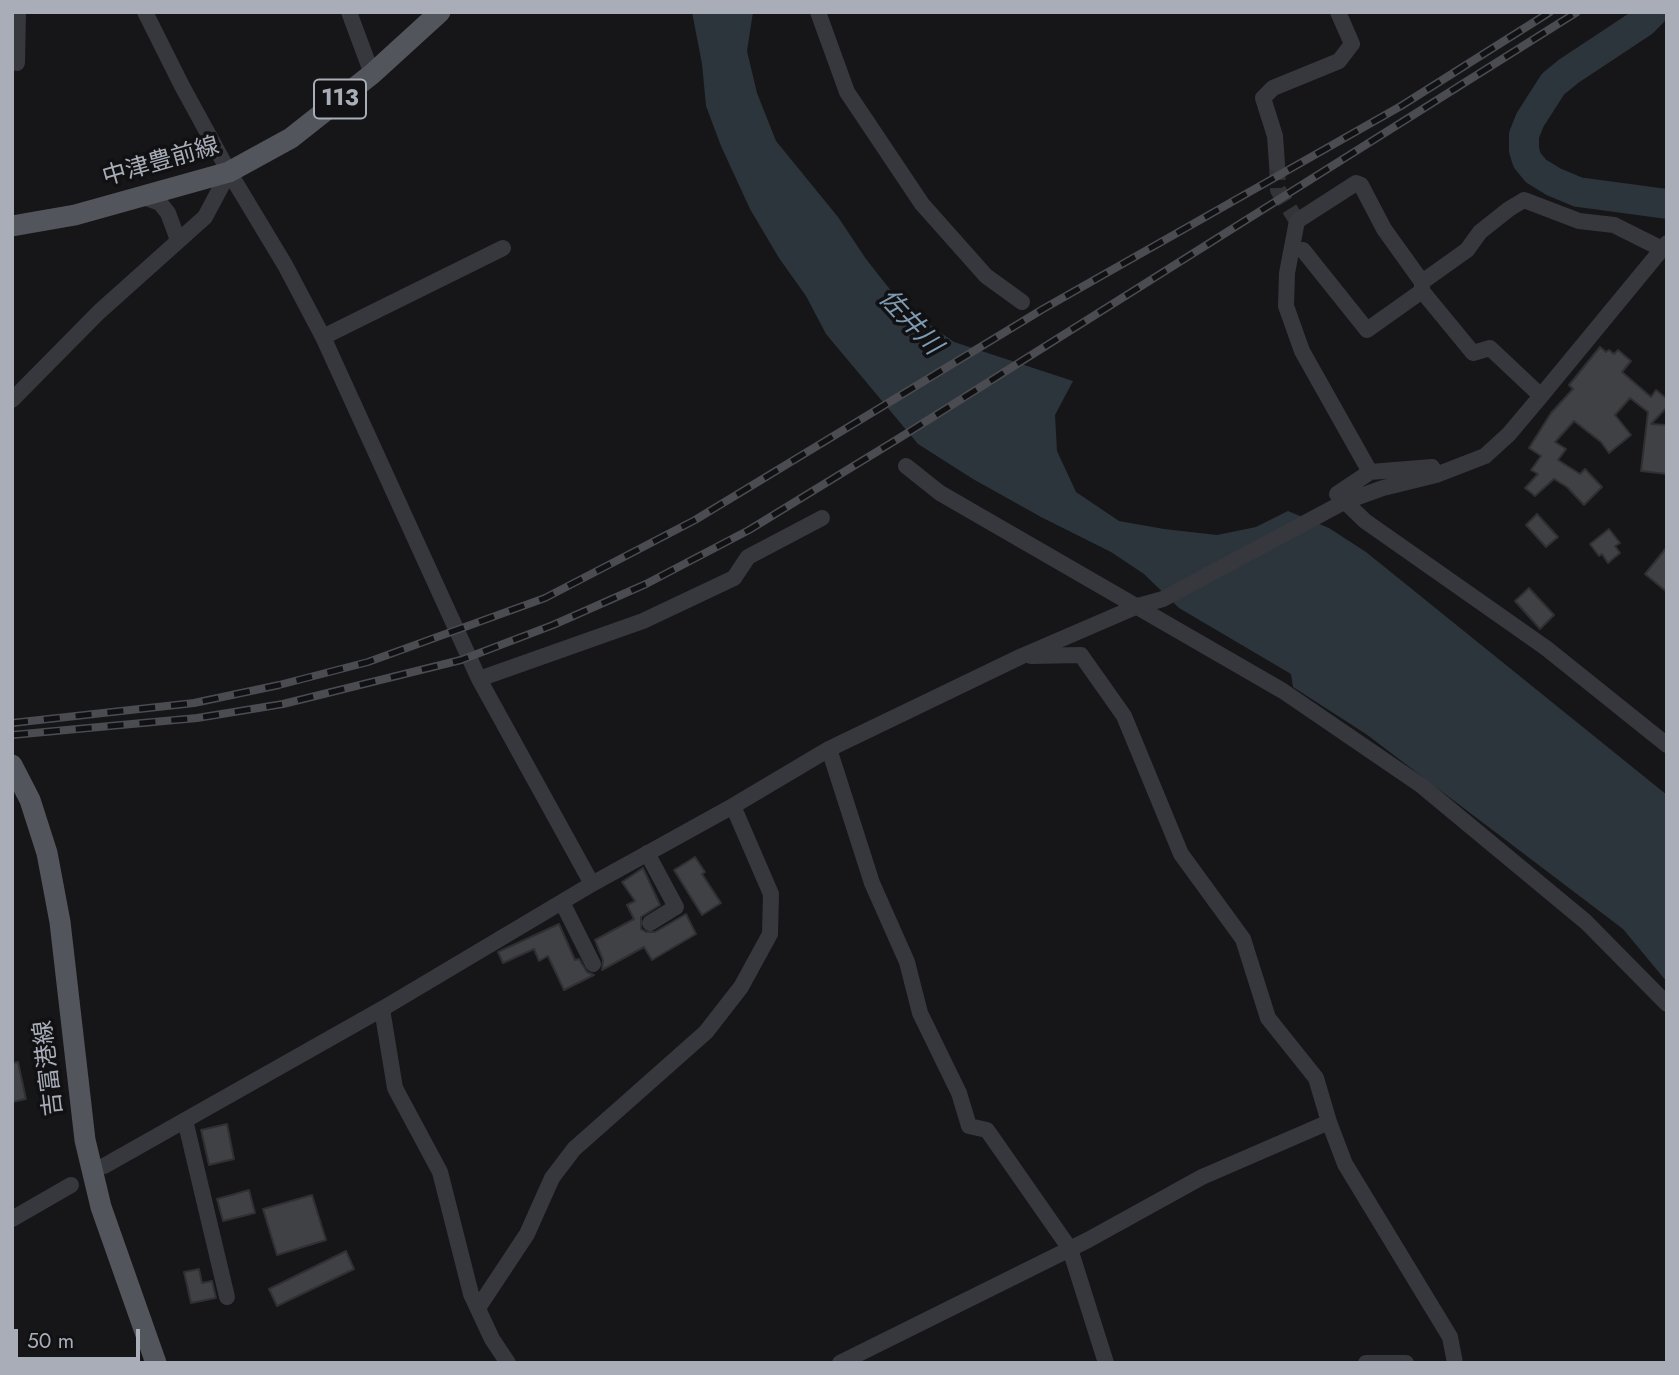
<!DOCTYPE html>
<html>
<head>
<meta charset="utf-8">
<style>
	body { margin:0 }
	#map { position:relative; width:1679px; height:1375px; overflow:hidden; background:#161618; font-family:Jost,sans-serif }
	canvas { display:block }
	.frame { position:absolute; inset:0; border:14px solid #a8adb8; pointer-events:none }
	.scale { position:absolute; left:14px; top:1329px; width:126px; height:32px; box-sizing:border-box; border:4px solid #a8adb8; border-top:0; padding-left:9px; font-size:21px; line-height:24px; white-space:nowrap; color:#a8adb8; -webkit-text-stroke:5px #111113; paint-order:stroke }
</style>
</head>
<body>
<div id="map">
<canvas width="1679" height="1375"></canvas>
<div class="frame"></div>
<div class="scale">50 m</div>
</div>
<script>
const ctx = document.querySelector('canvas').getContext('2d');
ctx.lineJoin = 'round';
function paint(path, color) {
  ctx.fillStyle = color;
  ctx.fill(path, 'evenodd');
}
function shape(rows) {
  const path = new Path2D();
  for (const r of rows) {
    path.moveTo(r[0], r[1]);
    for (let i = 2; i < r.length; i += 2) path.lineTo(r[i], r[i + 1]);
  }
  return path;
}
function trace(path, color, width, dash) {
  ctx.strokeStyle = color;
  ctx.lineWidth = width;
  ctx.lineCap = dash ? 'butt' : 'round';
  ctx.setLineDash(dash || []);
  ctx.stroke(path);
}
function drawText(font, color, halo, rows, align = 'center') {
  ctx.font = font + ' Jost,"Noto Sans JP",sans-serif';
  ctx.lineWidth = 7;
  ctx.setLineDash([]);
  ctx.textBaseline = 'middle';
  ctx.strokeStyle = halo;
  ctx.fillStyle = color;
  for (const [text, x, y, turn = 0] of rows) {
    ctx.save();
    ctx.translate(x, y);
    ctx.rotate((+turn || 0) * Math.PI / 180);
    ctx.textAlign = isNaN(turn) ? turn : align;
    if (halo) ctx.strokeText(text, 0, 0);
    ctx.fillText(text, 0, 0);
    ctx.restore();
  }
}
paint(shape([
	[692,12,753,12,747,51,757,93,776,141,838,217,866,259,903,306,954,342,1073,381,1055,415,1057,451,1076,492,1119,521,1164,529,1217,535,1256,527,1288,511,1329,528,1366,552,1667,795,1667,982,1623,929,1366,734,1293,687,1291,674,1179,608,1144,574,1111,552,1041,517,973,479,918,444,826,334,806,296,779,258,750,209,721,146,706,106,702,64]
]), '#2c353c');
trace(shape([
	[1653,12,1643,22,1569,71,1553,84,1530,120,1524,135,1524,150,1527,160,1536,171,1554,182,1578,192,1667,204]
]), '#2c353c', 30);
const building = shape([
	[1600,347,1606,352,1609,350,1614,354,1618,350,1631,361,1622,372,1651,397,1656,390,1667,399,1667,407,1651,424,1667,425,1667,474,1641,471,1648,412,1630,398,1615,415,1631,435,1609,453,1601,442,1574,421,1555,442,1566,449,1558,460,1580,474,1585,469,1602,487,1584,505,1567,487,1554,479,1535,496,1525,488,1538,474,1531,470,1541,456,1529,448,1551,413,1573,389,1569,385,1600,347],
	[1537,514,1558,537,1546,547,1526,525,1537,514],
	[1609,529,1620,543,1615,546,1620,553,1608,563,1602,554,1599,556,1590,544,1609,529],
	[1667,547,1667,592,1645,574,1667,547],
	[1529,588,1554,615,1540,629,1515,601,1529,588],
	[695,857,705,872,702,874,721,903,702,915,674,870,695,857],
	[643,868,660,905,641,917,641,929,646,932,655,932,686,914,696,934,652,960,644,947,602,970,603,960,595,940,634,919,627,905,635,901,622,882,643,868],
	[559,924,575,960,579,959,587,972,594,975,564,990,548,956,539,961,534,949,503,963,498,952,559,924],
	[18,1062,26,1099,12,1102,12,1063,18,1062],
	[227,1124,234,1159,209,1165,201,1130,227,1124],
	[249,1190,255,1213,223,1221,217,1199,249,1190],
	[312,1195,326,1240,277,1255,263,1209,312,1195],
	[346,1251,354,1269,277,1306,269,1289,346,1251],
	[199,1269,202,1283,212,1281,216,1298,191,1303,184,1272,199,1269]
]);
paint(building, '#404145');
trace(building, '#303034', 2);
trace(shape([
	[1277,164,1278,190,1297,221]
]), '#333438', 16, [16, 8]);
trace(shape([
	[145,12,182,86,229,172,285,265,323,337,479,679,592,884],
	[349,12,372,74],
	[818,12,847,92,922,204,986,276,1022,302],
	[17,63,18,12],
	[1277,164,1275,136,1263,98,1273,88,1339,61,1352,44,1338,12],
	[143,197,160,203,168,213,178,240],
	[1303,250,1367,330,1422,291,1422,282,1467,250,1480,232,1509,209,1524,200,1579,221,1614,225,1662,249],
	[1422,282,1384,229,1361,185,1356,183,1297,221,1287,273,1286,306,1302,351,1370,472,1337,494,1365,521,1546,648,1667,745],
	[1422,291,1473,353,1490,348,1541,396],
	[323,337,503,248],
	[12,400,99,312,205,217,229,172],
	[906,466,940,493,1283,691,1422,786,1586,922,1667,1004],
	[1370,472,1432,467,1435,472],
	[479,679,643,621,734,578,748,557,822,518],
	[829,749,872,883,907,962,920,1013,959,1093,969,1126,987,1130,1070,1249,1106,1363],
	[647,853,676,907,650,923],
	[562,902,593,964],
	[382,1009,395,1088,440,1172,471,1294,492,1339,508,1363],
	[185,1120,227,1297],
	[1329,1122,1345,1164,1450,1337,1455,1363],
	[104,1166,382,1009,592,884,733,806,829,749,1022,656,1138,606,1163,599,1344,502,1383,488,1436,475,1485,456,1509,434,1541,396,1667,243],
	[12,1219,71,1185],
	[478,1308,527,1234,552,1178,574,1149,706,1032,741,987,770,934,771,894,733,806],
	[840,1363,1088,1240,1202,1177,1329,1122,1316,1078,1268,1018,1243,939,1181,854,1124,716,1081,655,1031,656],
	[1366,1363,1406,1363]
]), '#37383d', 16);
trace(shape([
	[12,226,75,215,229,172,291,138,372,74,440,12],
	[12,765,30,800,47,853,60,922,85,1140,101,1207,156,1363]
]), '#53555c', 21);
const rail = shape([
	[12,723,194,703,279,685,368,662,545,598,695,520,1043,309,1401,106,1550,12],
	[12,735,197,718,283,704,461,660,553,625,646,584,749,530,901,437,1577,12]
]);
trace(rail, '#4a4c52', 8);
trace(rail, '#111113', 5, [16]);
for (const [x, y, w] of [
	[340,99,52]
]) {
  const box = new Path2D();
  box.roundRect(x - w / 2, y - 19.5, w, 39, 5);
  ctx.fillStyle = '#111113';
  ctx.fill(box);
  trace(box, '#a8adb8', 2);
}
drawText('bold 23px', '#a8adb8', null, [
	["113",340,99]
]);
drawText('24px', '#a8adb8', '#111113', [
	["中津豊前線",161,163,-16],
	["吉富港線",50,1068,-97]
]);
drawText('italic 26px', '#7f9bb3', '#111113', [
	["佐井川",909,323,47]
]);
</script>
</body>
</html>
